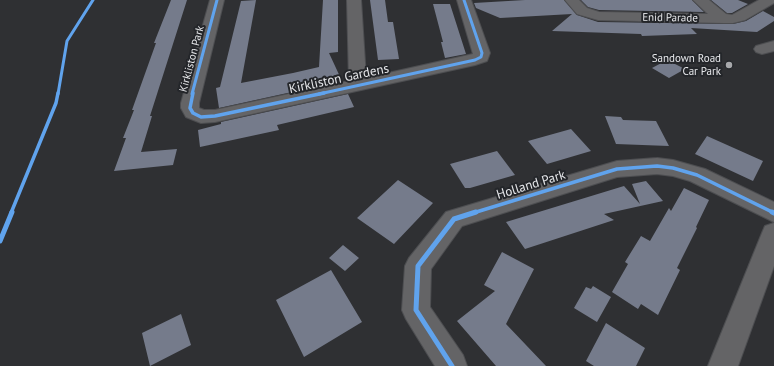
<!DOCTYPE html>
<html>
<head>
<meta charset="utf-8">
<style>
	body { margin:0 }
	canvas { display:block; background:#2f3033 }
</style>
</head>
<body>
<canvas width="774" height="366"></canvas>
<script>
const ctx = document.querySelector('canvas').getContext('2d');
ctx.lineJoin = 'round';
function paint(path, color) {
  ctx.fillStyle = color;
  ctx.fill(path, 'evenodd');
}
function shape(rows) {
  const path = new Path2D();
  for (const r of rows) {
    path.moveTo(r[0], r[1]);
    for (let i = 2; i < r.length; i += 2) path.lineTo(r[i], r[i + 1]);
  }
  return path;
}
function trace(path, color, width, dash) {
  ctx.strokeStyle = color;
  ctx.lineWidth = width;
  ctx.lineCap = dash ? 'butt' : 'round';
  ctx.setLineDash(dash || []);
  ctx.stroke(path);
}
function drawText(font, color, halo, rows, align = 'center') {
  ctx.font = font + ' "PT Sans",sans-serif';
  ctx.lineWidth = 4;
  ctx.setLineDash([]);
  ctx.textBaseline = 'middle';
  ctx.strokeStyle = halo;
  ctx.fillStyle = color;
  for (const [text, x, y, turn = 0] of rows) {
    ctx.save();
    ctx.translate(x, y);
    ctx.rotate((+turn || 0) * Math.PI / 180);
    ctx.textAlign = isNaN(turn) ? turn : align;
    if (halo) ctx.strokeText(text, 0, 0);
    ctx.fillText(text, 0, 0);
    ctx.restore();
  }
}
paint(shape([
	[171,0,187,0,150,116,152,116,141,152,177,149,173,165,114,171,126,138,123,138,134,110,132,110,156,43,154,43],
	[256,0,241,83,293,73,319,67,323,0,338,0,338,52,329,53,342,81,219,108,216,88,220,87,241,1],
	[370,0,385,0,388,22,393,22,399,59,378,60],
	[525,0,564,0,577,15,598,22,733,24,746,21,763,11,774,17,774,21,757,32,691,28,697,34,642,36,641,34,552,31,572,14,500,18,476,8,474,3],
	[581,0,692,0,704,12,599,10,588,7],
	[711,0,738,0,748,4,732,13,727,13],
	[433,4,450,4,466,54,445,58,441,42,443,42],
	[667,60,685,69,669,78,652,68],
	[348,94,354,107,277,125,279,130,200,147,198,130,221,124,221,122],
	[605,116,621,117,623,120,656,121,669,146,616,144],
	[571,129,591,151,547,164,528,141],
	[707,136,763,161,753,181,695,154],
	[497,151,515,175,470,188,465,188,450,164],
	[398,180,433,203,394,244,357,218],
	[646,181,663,201,604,214,614,220,525,249,506,222,624,186,640,204,632,184],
	[684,188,709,200,696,227,697,228,677,268,680,270,658,315,641,304,638,309,612,292,628,264,625,262,641,236,650,241,669,208,671,211],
	[343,245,359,258,345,271,329,258],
	[502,252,534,269,506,324,546,366,496,366,457,321,495,291,484,285],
	[331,270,362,322,304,357,276,300],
	[593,286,611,297,597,322,574,308,586,287,591,289],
	[181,314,191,345,150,366,142,333],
	[606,323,645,348,636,366,594,366,586,361]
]), '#757b8b');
const minor = shape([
	[210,0,224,0,199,103,199,108,204,110,215,110,349,81,347,0,361,0,366,78,473,54,457,0,471,0,490,53,487,61,475,65,215,122,201,123,186,117,181,108,181,103,210,0],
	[565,0,579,0,587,8,599,12,708,14,693,0,709,0,726,14,732,15,759,0,774,0,774,3,745,20,733,23,723,23,598,20,577,14,565,0],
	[774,41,774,51,762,54,756,52,754,49,756,46,774,41],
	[657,158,673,160,705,169,774,202,774,222,690,181,673,176,657,174,617,177,462,226,431,269,430,307,463,355,467,366,435,366,406,319,402,310,405,266,409,258,446,212,617,161,657,158],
	[774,223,774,266,738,366,708,366,762,233,765,226,774,223]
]);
trace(minor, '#4d4e51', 2);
paint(minor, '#646466');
trace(shape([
	[58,94,67,41,93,0],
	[192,94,217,0],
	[319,94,475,60,481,57,482,53,464,0]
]), '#60a3ed', 3);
trace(shape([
	[193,93,190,108,193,113,201,117,215,116,324,93],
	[11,213,56,103,58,93],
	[473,213,617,169,657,166,673,168,697,175,774,213]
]), '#60a3ed', 3.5);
trace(shape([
	[772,212,774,213],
	[0,241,12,212],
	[452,366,416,310,418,266,454,219,476,212]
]), '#60a3ed', 5);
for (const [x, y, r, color] of [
	[729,65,4,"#a7a8ab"]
]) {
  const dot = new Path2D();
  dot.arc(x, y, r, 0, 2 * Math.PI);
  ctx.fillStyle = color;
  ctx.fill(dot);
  trace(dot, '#24262a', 1.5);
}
drawText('11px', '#e7e8eb', '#24262a', [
	["Enid Parade",670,18,1],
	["Kirkliston Park",192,59,-75]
]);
drawText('11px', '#e7e8eb', '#24262a', [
	["Sandown Road",721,59],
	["Car Park",721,72]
], 'right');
drawText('13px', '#e7e8eb', '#24262a', [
	["Kirkliston Gardens",339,79,-12],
	["Holland Park",531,185,-17]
]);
</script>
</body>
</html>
